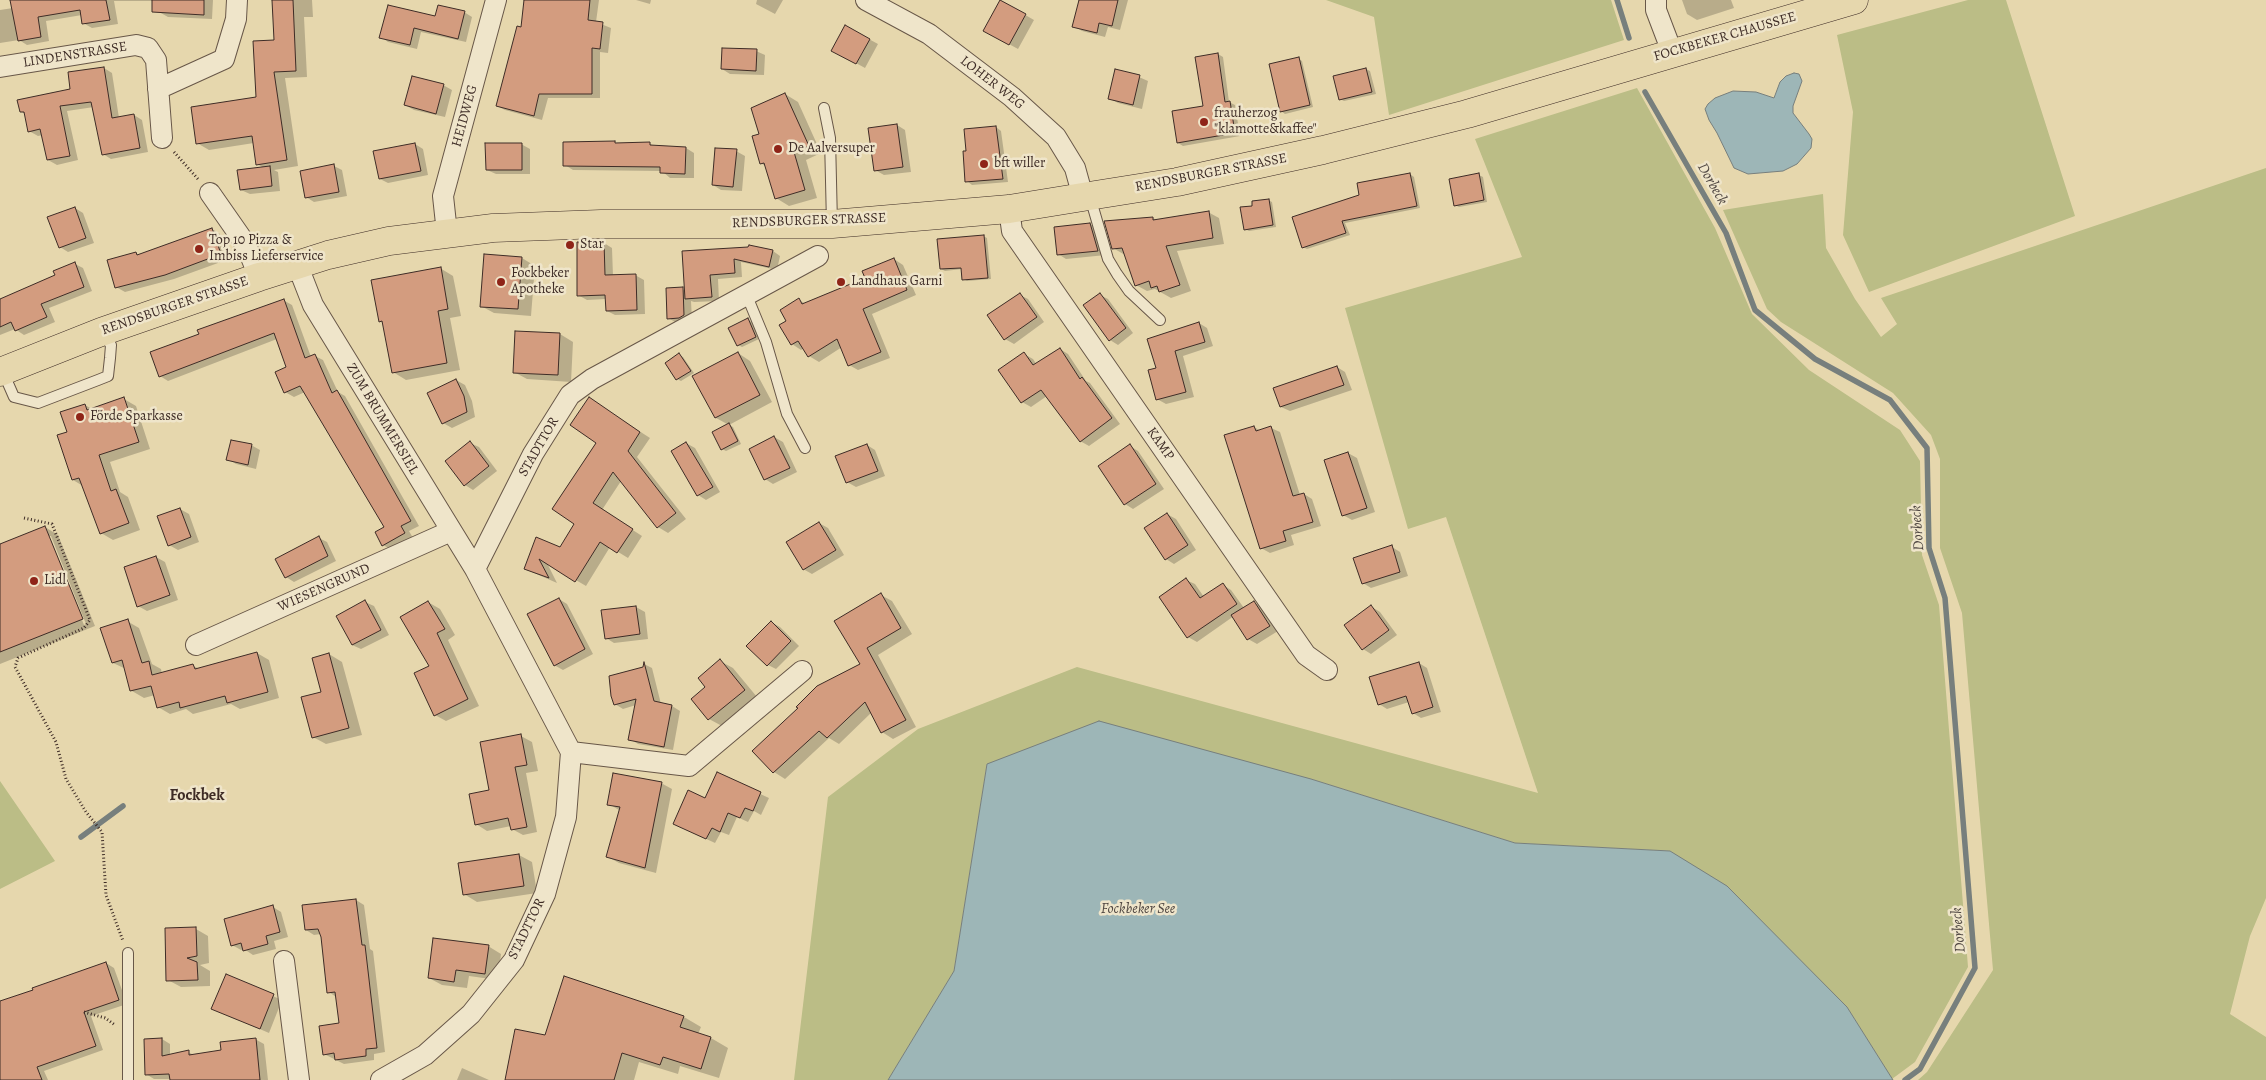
<!DOCTYPE html>
<html>
<head>
<meta charset="utf-8">
<style>
	body { margin:0 }
	canvas { display:block; background:#e6d7ad }
</style>
</head>
<body>
<canvas width="2266" height="1080"></canvas>
<script>
const ctx = document.querySelector('canvas').getContext('2d');
ctx.lineJoin = 'round';
function paint(path, color) {
  ctx.fillStyle = color;
  ctx.fill(path, 'evenodd');
}
function shape(rows) {
  const path = new Path2D();
  for (const r of rows) {
    path.moveTo(r[0], r[1]);
    for (let i = 2; i < r.length; i += 2) path.lineTo(r[i], r[i + 1]);
  }
  return path;
}
function trace(path, color, width, dash) {
  ctx.strokeStyle = color;
  ctx.lineWidth = width;
  ctx.lineCap = dash ? 'butt' : 'round';
  ctx.setLineDash(dash || []);
  ctx.stroke(path);
}
function drawText(font, color, halo, rows, align = 'center') {
  ctx.font = font + ' Alegreya,serif';
  ctx.lineWidth = 5;
  ctx.setLineDash([]);
  ctx.textBaseline = 'middle';
  ctx.strokeStyle = halo;
  ctx.fillStyle = color;
  for (const [text, x, y, turn = 0] of rows) {
    ctx.save();
    ctx.translate(x, y);
    ctx.rotate((+turn || 0) * Math.PI / 180);
    ctx.textAlign = isNaN(turn) ? turn : align;
    if (halo) ctx.strokeText(text, 0, 0);
    ctx.fillText(text, 0, 0);
    ctx.restore();
  }
}
paint(shape([
	[1326,0,1611,0,1624,40,1389,115,1374,17],
	[1968,0,2006,0,2075,216,1869,292,1843,235,1853,112,1837,35],
	[1637,88,1715,228,1752,314,1809,370,1900,430,1920,461,1922,555,1939,605,1968,967,1915,1062,1892,1079,1847,1007,1670,851,1515,843,1311,779,987,764,954,971,888,1080,794,1080,828,797,918,729,1077,667,1538,793,1446,517,1408,529,1345,308,1522,257,1475,139],
	[2266,168,2266,898,2250,936,2230,1014,2266,1037,2266,1080,1918,1080,1927,1072,1993,970,1962,613,1940,548,1940,459,1931,435,1893,393,1781,322,1767,309,1723,210,1823,194,1826,248,1855,299,1881,337,1897,324,1881,298],
	[0,781,55,861,0,889]
]), '#bbbd86');
const water = shape([
	[1794,73,1799,74,1802,81,1793,106,1793,113,1809,134,1812,139,1811,148,1797,164,1783,171,1748,174,1734,168,1717,133,1709,120,1705,109,1708,104,1715,98,1733,91,1756,92,1774,98,1780,82,1786,76,1794,73],
	[1099,721,1311,779,1515,843,1670,851,1727,886,1847,1007,1893,1080,888,1080,954,971,987,764,1099,721]
]);
paint(water, '#9db6b7');
trace(water, '#777f7d', 1);
paint(shape([
	[12,0,157,0,157,1,114,1,118,24,92,28,83,23,82,15,46,21,49,41,27,45,19,40,0,43,0,10,13,8],
	[160,0,213,0,212,19,168,17,159,12],
	[273,0,312,0,313,17,304,17,307,77,285,78,298,166,274,170,278,172,280,191,250,194,241,190,264,168,257,164,254,143,209,150,197,143,257,98,275,41],
	[526,0,599,0,596,22,611,28,608,53,600,52,600,98,548,98,542,120,505,110,497,106,522,29],
	[636,0,651,0,650,4],
	[757,0,783,0,775,14,756,4],
	[1080,0,1128,0,1120,30,1108,27,1105,37,1082,31,1074,26],
	[1682,0,1731,0,1734,8,1697,20,1687,14],
	[1001,1,1034,20,1018,49,985,31],
	[464,12,472,17,466,42,421,32,417,49,388,42,381,37,436,17],
	[845,26,878,44,865,68,832,50],
	[756,51,765,55,764,75,730,74,722,69],
	[1218,54,1223,57,1229,102,1235,105,1240,136,1183,146,1178,143,1204,107],
	[1299,59,1302,61,1313,107,1285,114,1281,111],
	[104,68,112,73,119,118,134,115,142,120,148,152,111,159,103,154,94,107,67,111,78,160,57,165,48,160,43,135,38,136,29,131,26,115,21,111,72,90],
	[1366,69,1370,71,1376,94,1344,101,1340,99,1335,77],
	[1139,77,1148,81,1142,109,1118,103,1109,98],
	[443,85,452,90,445,117,414,110,405,105],
	[785,94,798,102,821,153,806,160,817,198,789,206,776,198,765,166,761,163,761,134],
	[897,125,905,130,911,172,884,175,875,170],
	[996,127,1001,131,1008,182,972,185,967,181,967,152],
	[649,143,655,147,686,148,694,153,694,178,670,178,662,171,573,170,565,165],
	[415,144,423,149,428,175,388,183,380,179],
	[521,144,530,149,530,174,496,174,487,170],
	[736,151,745,156,742,191,721,190,713,185],
	[334,166,342,170,347,196,314,202,306,197],
	[1410,174,1414,177,1420,208,1345,223,1350,235,1307,249,1303,247,1361,196],
	[1479,175,1483,177,1487,202,1459,207,1455,205],
	[1268,200,1272,202,1276,227,1249,231,1245,229,1254,207],
	[75,208,83,213,94,243,68,252,60,247],
	[1208,212,1219,218,1224,244,1177,251,1191,291,1171,298,1155,289,1147,291,1136,285,1125,255,1113,248,1153,218,1158,221],
	[1090,224,1099,229,1106,255,1066,259,1058,254],
	[212,229,220,234,229,259,174,279,125,292,116,287,136,253,140,256],
	[983,236,987,238,991,279,967,281,963,279,962,269,945,271,941,269],
	[604,243,612,248,613,276,635,275,644,280,645,314,615,315,607,311,606,299,587,300,578,295],
	[773,251,780,256,777,270,741,262,742,277,718,279,719,301,694,302,691,301,692,320,677,323,668,318,682,289,686,291,684,253],
	[522,258,535,266,531,316,494,313,481,306],
	[894,259,903,265,916,295,872,314,890,358,858,370,849,365,842,347,819,362,809,356,804,348,801,350,792,344,788,322,799,300,806,304,867,279],
	[75,264,83,268,92,291,49,308,55,322,24,335,15,329,0,335,0,300,56,276],
	[440,268,453,276,461,316,450,318,460,370,406,380,393,372,384,324,380,321],
	[1020,295,1028,299,1044,322,1014,344,1005,339],
	[1100,295,1108,299,1133,333,1118,345,1110,340],
	[283,300,292,305,311,357,315,356,323,360,338,392,345,396,419,526,409,531,413,538,392,550,383,545,386,527,305,392,294,397,285,392,288,368,277,339,168,381,160,376,201,335],
	[748,320,752,322,759,339,742,347,738,345],
	[1199,323,1207,328,1213,346,1183,356,1194,397,1166,404,1157,399,1158,369],
	[516,332,560,334,573,342,571,382,527,379,514,372],
	[1060,349,1068,354,1086,381,1090,383,1120,424,1089,446,1080,441,1047,396,1031,407,1022,402,1024,354,1033,359,1037,365],
	[738,353,750,361,772,402,729,425,733,427,741,444,726,451,722,449,729,425,716,418,694,376],
	[679,355,683,357,694,373,681,381,677,379],
	[1337,367,1345,372,1352,390,1290,411,1281,407],
	[456,380,465,385,472,401,475,417,452,428,443,423],
	[124,399,136,406,150,449,110,462,120,492,128,497,140,530,113,540,101,533,83,486,73,480,85,405,92,409],
	[599,405,650,438,637,457,686,519,668,533,658,527,621,481,602,510,642,536,628,558,610,547,586,586,547,563,557,583,525,569,536,539,561,548,575,524,598,443],
	[1254,427,1261,431,1271,428,1280,432,1300,495,1304,494,1312,499,1321,526,1291,535,1294,545,1270,553,1261,548],
	[774,437,783,442,797,472,773,484,765,479],
	[470,443,479,447,497,471,473,490,465,485],
	[686,443,695,448,720,492,706,500,698,495],
	[251,445,260,450,256,469,236,464,228,459],
	[867,445,875,450,885,476,856,487,847,482],
	[1130,446,1138,451,1164,489,1133,509,1125,504],
	[1348,453,1357,458,1375,512,1352,520,1343,515],
	[180,509,189,514,199,542,178,550,169,545],
	[1167,514,1176,519,1196,550,1174,564,1166,559],
	[819,523,828,528,844,555,812,574,803,569],
	[45,527,58,535,95,626,0,664,0,545],
	[48,536,51,536,86,624,84,625],
	[319,538,327,542,336,561,294,582,286,577],
	[1392,547,1400,552,1408,576,1371,588,1363,583],
	[156,557,165,562,178,600,147,611,138,606],
	[1186,580,1195,584,1204,597,1223,585,1231,590,1244,608,1254,602,1262,607,1278,631,1257,644,1248,639,1234,616,1197,642,1188,637,1161,597],
	[881,595,892,601,912,634,878,655,916,727,893,739,882,732,872,712,839,744,829,738,785,779,774,772,800,708,862,664],
	[559,599,567,604,593,654,563,670,554,665],
	[365,602,374,606,389,635,361,649,352,645],
	[428,602,440,609,455,635,448,640,479,706,446,721,435,715],
	[636,607,645,612,648,639,614,643,606,638,603,611],
	[1372,607,1380,612,1397,635,1371,654,1363,649],
	[127,621,139,628,152,664,161,669,162,674,193,666,200,669,257,653,269,660,279,698,240,709,231,704,193,714,186,709,170,714,158,707,155,695,144,698,132,691,126,669,113,663],
	[771,622,780,627,799,646,776,669,768,665],
	[329,654,342,662,362,735,326,744,313,737],
	[720,661,733,668,757,697,722,726,709,719,707,687],
	[1419,663,1427,668,1441,712,1421,718,1413,713,1409,702,1387,709,1379,704],
	[644,664,652,668,661,704,672,706,680,711,673,750,638,744,630,739,636,705,623,709,615,704,644,668],
	[521,736,532,742,538,771,526,773,537,832,523,835,512,829,511,826,487,831,476,824,490,791],
	[717,774,769,798,761,815,754,811,748,822,737,817,729,835,721,832,715,843,674,824,705,800],
	[661,783,672,789,656,873,619,863,608,857,619,810,609,804],
	[519,855,532,862,537,893,477,902,464,894,459,864],
	[356,900,364,905,370,949,373,951,385,1052,374,1054,374,1060,344,1064,324,1054,340,1024,336,997,329,992,321,934,314,935,306,930],
	[273,907,281,912,288,937,274,941,276,949,253,955,244,949,241,950,232,945],
	[196,929,208,936,209,963,200,965,210,971,210,986,181,987,168,980],
	[488,946,501,954,498,980,469,976,467,988,442,985,429,978],
	[106,963,114,968,127,1004,91,1016,103,1050,44,1071,48,1080,0,1080,0,1002],
	[226,976,282,1000,269,1033,213,1009],
	[684,1017,701,1027,698,1034,711,1038,728,1048,719,1078,680,1066,678,1074,639,1062,634,1080,506,1080,546,1036],
	[162,1039,170,1044,170,1055,188,1052,194,1055,222,1052,255,1039,264,1044,268,1080,154,1079,146,1074],
	[462,1068,489,1080,457,1080]
]), '#0003');
trace(shape([
	[1617,0,1629,38],
	[1645,92,1726,233,1755,310,1815,359,1890,400,1927,448,1929,548,1945,598,1975,968,1920,1069,1905,1080],
	[81,837,123,806]
]), '#777f7d', 5.5);
const building = shape([
	[10,0,106,0,110,20,82,24,80,10,38,17,41,37,18,41,10,0],
	[152,0,204,0,204,15,152,12,152,0],
	[272,0,293,0,296,71,274,72,287,160,256,165,252,136,196,144,191,107,256,97,253,41,274,40,272,0],
	[524,0,590,0,588,20,603,22,600,49,592,48,592,94,539,94,534,116,496,106,517,26,521,27,524,0],
	[1000,0,1026,14,1009,45,983,31,1000,0],
	[1079,0,1118,0,1112,26,1099,23,1097,33,1072,27,1079,0],
	[388,5,435,16,438,5,465,11,458,39,414,28,410,45,379,38,388,5],
	[845,25,870,39,856,64,831,51,845,25],
	[722,48,757,49,756,71,721,69,722,48],
	[1218,53,1225,102,1230,101,1235,133,1177,143,1172,111,1203,106,1195,57,1218,53],
	[1299,57,1310,105,1280,112,1269,64,1299,57],
	[104,67,112,118,134,114,140,148,102,155,91,102,60,106,70,156,47,160,40,129,28,132,24,112,20,112,17,100,70,89,68,72,104,67],
	[1366,68,1372,92,1339,100,1333,76,1366,68],
	[1115,69,1140,75,1133,105,1108,99,1115,69],
	[412,76,444,84,436,114,404,105,412,76],
	[785,93,809,146,794,152,805,190,775,199,764,163,760,164,752,136,759,134,751,108,785,93],
	[897,124,903,167,874,171,868,128,897,124],
	[996,126,1003,179,965,182,963,151,966,151,964,129,996,126],
	[615,141,615,143,650,142,650,145,686,147,685,174,660,173,660,167,563,166,563,142,615,141],
	[415,143,421,171,379,179,373,151,415,143],
	[485,143,522,143,522,170,486,170,485,143],
	[715,148,737,149,733,187,712,185,715,148],
	[334,164,339,192,305,198,300,171,334,164],
	[270,166,272,186,240,190,237,170,270,166],
	[1410,173,1417,206,1342,221,1346,233,1302,248,1292,217,1359,195,1357,183,1410,173],
	[1479,173,1484,200,1454,206,1449,179,1479,173],
	[1269,199,1273,225,1244,230,1240,207,1252,206,1252,201,1269,199],
	[75,207,86,238,59,248,47,217,75,207],
	[1209,211,1213,238,1166,246,1180,285,1159,292,1157,286,1151,288,1149,281,1135,286,1122,248,1112,249,1104,221,1153,217,1153,220,1209,211],
	[1090,223,1098,251,1057,255,1054,227,1090,223],
	[212,228,221,254,165,275,115,288,107,260,136,252,137,255,212,228],
	[984,235,988,278,962,280,961,268,940,269,937,239,984,235],
	[604,241,605,275,636,274,637,310,606,311,605,295,577,296,577,242,604,241],
	[749,245,773,250,769,267,734,259,735,273,710,275,712,297,685,299,682,251,748,247,749,245],
	[484,254,522,257,518,309,480,307,484,254],
	[894,258,907,290,863,309,881,352,848,366,837,339,808,357,798,341,791,345,779,325,786,321,780,310,799,298,802,304,865,278,862,271,894,258],
	[75,262,84,287,41,304,47,317,15,331,11,322,0,327,0,299,55,275,53,271,75,262],
	[441,267,448,309,438,311,447,363,392,373,382,321,379,322,371,280,441,267],
	[683,287,684,315,679,318,667,319,666,288,683,287],
	[1020,293,1037,317,1004,340,987,315,1020,293],
	[1100,293,1126,328,1109,341,1083,305,1100,293],
	[284,299,305,358,315,354,332,393,337,390,411,521,401,526,405,533,382,546,375,532,384,527,300,386,284,393,275,372,286,367,274,333,159,377,150,352,199,334,197,330,284,299],
	[748,318,756,337,737,346,728,328,748,318],
	[1199,322,1205,342,1175,351,1186,392,1156,400,1148,370,1156,368,1147,339,1199,322],
	[515,331,560,333,558,375,513,373,515,331],
	[1060,348,1080,379,1082,377,1112,418,1080,442,1041,390,1021,403,998,370,1024,352,1033,365,1060,348],
	[738,352,760,395,715,418,692,376,738,352],
	[679,353,691,371,676,380,665,363,679,353],
	[1337,366,1344,385,1280,407,1273,388,1337,366],
	[456,379,464,396,467,412,442,424,427,393,456,379],
	[124,397,139,442,99,455,111,491,116,489,129,523,100,534,79,478,72,480,57,435,67,432,60,412,85,404,87,410,124,397],
	[589,397,640,432,628,451,676,513,657,528,613,472,593,503,633,529,617,553,600,542,575,582,539,559,549,578,524,569,536,537,560,547,574,524,552,509,596,443,570,425,589,397],
	[729,423,738,441,721,450,712,432,729,423],
	[1254,426,1256,431,1271,426,1293,496,1304,493,1313,522,1283,531,1286,541,1260,549,1224,435,1254,426],
	[774,436,790,468,764,480,749,449,774,436],
	[231,440,252,444,248,465,226,460,231,440],
	[470,441,489,466,464,486,445,461,470,441],
	[686,442,713,487,697,496,671,451,686,442],
	[867,444,878,471,846,483,835,456,867,444],
	[1130,444,1156,484,1124,505,1098,466,1130,444],
	[1348,452,1367,508,1342,516,1324,460,1348,452],
	[180,508,191,537,168,546,157,516,180,508],
	[1167,513,1188,545,1165,560,1144,528,1167,513],
	[819,522,836,550,803,570,786,542,819,522],
	[45,526,83,619,0,652,0,544,45,526],
	[319,536,328,556,285,578,275,559,319,536],
	[1392,545,1400,572,1362,584,1353,558,1392,545],
	[156,556,170,595,137,607,124,567,156,556],
	[1186,578,1200,598,1223,583,1237,604,1187,638,1159,597,1186,578],
	[881,593,901,628,867,648,906,720,881,733,865,702,827,738,819,731,773,773,752,751,798,708,796,707,817,686,860,664,834,621,881,593],
	[559,598,585,649,554,666,527,614,559,598],
	[365,600,381,630,352,645,336,616,365,600],
	[428,601,445,629,437,633,468,699,434,716,414,673,429,666,400,617,428,601],
	[1254,601,1270,626,1247,640,1231,615,1254,601],
	[1371,605,1389,630,1362,650,1344,625,1371,605],
	[636,606,640,634,605,639,601,610,636,606],
	[128,619,142,663,149,661,152,675,193,664,195,669,257,652,268,692,227,703,225,696,180,708,179,702,157,708,151,686,130,691,122,660,112,663,100,628,128,619],
	[771,621,791,641,767,666,746,646,771,621],
	[329,653,349,728,312,738,301,697,321,692,312,658,329,653],
	[720,659,745,690,708,720,691,699,705,687,698,678,720,659],
	[644,662,654,701,672,705,664,747,628,740,636,699,614,705,611,696,609,676,643,667,644,662],
	[1419,662,1433,707,1412,714,1406,696,1378,705,1369,677,1419,662],
	[521,734,527,765,515,767,527,827,511,830,508,818,475,825,469,794,489,790,480,742,521,734],
	[717,772,761,792,753,811,745,808,740,818,728,813,720,832,712,828,706,839,673,824,688,790,705,798,717,772],
	[613,773,662,782,645,868,606,857,620,807,607,805,613,773],
	[519,854,524,886,463,895,458,863,519,854],
	[356,899,362,945,365,945,377,1048,366,1049,366,1056,335,1060,334,1053,323,1055,319,1026,339,1023,335,992,327,993,321,937,318,929,305,930,302,905,356,899],
	[273,905,280,932,266,936,268,944,243,951,241,943,231,946,224,919,273,905],
	[196,927,197,956,187,958,197,962,198,980,166,981,165,928,196,927],
	[433,938,489,945,485,974,456,970,454,982,428,978,433,938],
	[106,962,119,1000,84,1012,96,1046,37,1067,42,1080,0,1080,0,1001,33,990,32,988,106,962],
	[226,974,274,994,260,1029,211,1009,226,974],
	[564,976,684,1016,680,1027,711,1037,701,1069,663,1057,660,1065,622,1053,614,1080,505,1080,515,1029,545,1035,564,976],
	[162,1038,162,1056,189,1050,189,1055,221,1050,220,1042,256,1038,260,1080,170,1080,169,1074,145,1075,144,1039,162,1038]
]);
paint(building, '#d39c7f');
trace(building, '#3e2c26', 1);
const lane = shape([
	[824,108,830,138,832,224],
	[1090,197,1108,259,1117,274,1129,291,1160,320],
	[747,296,766,342,787,414,805,448],
	[3,372,14,397,38,403,98,380,108,376,110,358,111,345,102,333],
	[128,953,128,1080]
]);
const street = shape([
	[866,0,929,34,1012,97,1056,137,1075,168,1083,197],
	[1656,0,1656,10,1672,52],
	[0,67,136,45,148,48,156,60,162,138],
	[158,89,224,59,236,19,237,0],
	[210,193,240,236,249,252,259,277],
	[1009,209,1012,231,1306,655,1327,670],
	[447,233,443,196,496,0],
	[297,264,313,305,475,569,571,752,566,817,545,894,514,960,471,1014,425,1055,381,1080],
	[475,569,533,454,570,395,592,379,818,256],
	[196,645,451,531],
	[571,752,689,766,802,671],
	[284,961,299,1080]
]);
const primary = shape([
	[0,372,101,332,259,277,328,255,389,241,493,228,601,224,832,224,1009,209,1089,196,1177,182,1323,150,1467,114,1854,0]
]);
trace(lane, '#685748', 12);
trace(street, '#685748', 22);
trace(primary, '#3e2c26', 29);
trace(shape([
	[174,152,198,179],
	[24,518,52,524,90,620,84,628,18,658,15,667,56,742,66,779,86,812,102,832,106,895,123,941],
	[84,1012,105,1018,115,1025]
]), '#3e2c26', 3, [1, 2.5]);
trace(lane, '#efe5ca', 10);
trace(street, '#efe5ca', 20);
trace(primary, '#e6d7ad', 28);
for (const [x, y, r, color] of [
	[1204,122,5,"#8f2418"],
	[778,149,5,"#8f2418"],
	[984,164,5,"#8f2418"],
	[570,245,5,"#8f2418"],
	[199,249,5,"#8f2418"],
	[501,282,5,"#8f2418"],
	[841,282,5,"#8f2418"],
	[80,417,5,"#8f2418"],
	[34,581,5,"#8f2418"]
]) {
  const dot = new Path2D();
  dot.arc(x, y, r, 0, 2 * Math.PI);
  ctx.fillStyle = color;
  ctx.fill(dot);
  trace(dot, '#efe5ca', 2);
}
drawText('14px', '#3e2c26', '#efe5ca', [
	["FOCKBEKER CHAUSSEE",1725,37,-16],
	["LINDENSTRASSE",75,55,-9],
	["LOHER WEG",992,83,38],
	["HEIDWEG",465,116,-75],
	["RENDSBURGER STRASSE",1211,173,-11],
	["RENDSBURGER STRASSE",809,221,-2],
	["RENDSBURGER STRASSE",175,306,-19],
	["ZUM BRUMMERSIEL",382,419,59],
	["KAMP",1160,444,55],
	["STADTTOR",539,447,-60],
	["WIESENGRUND",324,588,-24],
	["STADTTOR",527,929,-64]
]);
drawText('14px', '#3e2c26', '#efe5ca', [
	["frauherzog",1214,114],
	["\"klamotte&kaffee\"",1214,130],
	["De Aalversuper",788,149],
	["bft willer",994,164],
	["Top 10 Pizza &",209,241],
	["Imbiss Lieferservice",209,257],
	["Star",580,245],
	["Fockbeker",511,274],
	["Apotheke",511,290],
	["Landhaus Garni",851,282],
	["Förde Sparkasse",90,417],
	["Lidl",44,581]
], 'left');
drawText('italic 15px', '#514843', '#efe5ca', [
	["Dorbeck",1712,184,60],
	["Dorbeck",1918,528,-94],
	["Fockbeker See",1138,909],
	["Dorbeck",1959,930,-95]
]);
drawText('bold 16px', '#3e2c26', '#efe5ca', [
	["Fockbek",197,796]
]);
</script>
</body>
</html>
